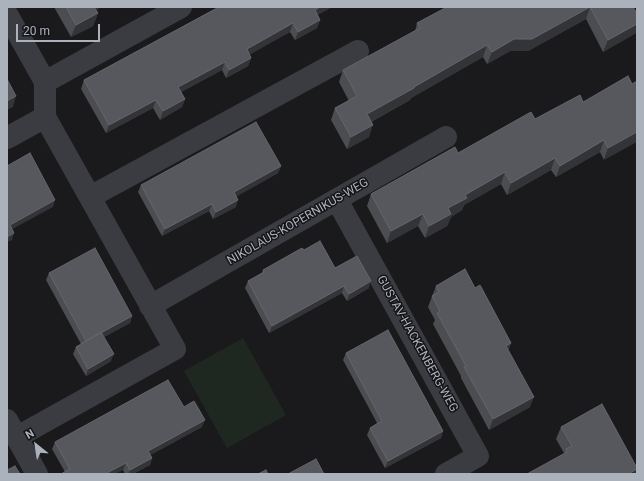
<!DOCTYPE html>
<html>
<head>
<meta charset="utf-8">
<style>
	body { margin:0 }
	#map { position:relative; width:644px; height:481px; overflow:hidden; background:#1a1a1c; font-family:Roboto,sans-serif }
	canvas { display:block }
	.frame { position:absolute; inset:0; border:8px solid #acb2bc; pointer-events:none }
	.north { position:absolute; left:16px; top:425px; width:40px; height:40px; -webkit-text-stroke:3px #151517; paint-order:stroke; rotate:330deg; font-size:11px; font-weight:700; line-height:16px; text-align:center; color:#acb2bc }
	.north::after { content:''; display:block; margin:auto; width:14px; height:18px; background:#acb2bc; clip-path:polygon(50% 0,100% 100%,50% 72%,0 100%) }
	.scale { position:absolute; left:16px; top:24px; width:84px; height:18px; box-sizing:border-box; border:2px solid #acb2bc; border-top:0; padding-left:5px; font-size:12px; line-height:14px; white-space:nowrap; color:#acb2bc; -webkit-text-stroke:3px #151517; paint-order:stroke }
</style>
</head>
<body>
<div id="map">
<canvas width="644" height="481"></canvas>
<div class="frame"></div>
<div class="north">N</div>
<div class="scale">20 m</div>
</div>
<script>
const ctx = document.querySelector('canvas').getContext('2d');
ctx.lineJoin = 'round';
function paint(path, color) {
  ctx.fillStyle = color;
  ctx.fill(path, 'evenodd');
}
function shape(rows) {
  const path = new Path2D();
  for (const r of rows) {
    path.moveTo(r[0], r[1]);
    for (let i = 2; i < r.length; i += 2) path.lineTo(r[i], r[i + 1]);
  }
  return path;
}
function trace(path, color, width, dash) {
  ctx.strokeStyle = color;
  ctx.lineWidth = width;
  ctx.lineCap = dash ? 'butt' : 'round';
  ctx.setLineDash(dash || []);
  ctx.stroke(path);
}
function drawText(font, color, halo, rows, align = 'center') {
  ctx.font = font + ' Roboto,sans-serif';
  ctx.lineWidth = 3;
  ctx.setLineDash([]);
  ctx.textBaseline = 'middle';
  ctx.strokeStyle = halo;
  ctx.fillStyle = color;
  for (const [text, x, y, turn = 0] of rows) {
    ctx.save();
    ctx.translate(x, y);
    ctx.rotate((+turn || 0) * Math.PI / 180);
    ctx.textAlign = isNaN(turn) ? turn : align;
    if (halo) ctx.strokeText(text, 0, 0);
    ctx.fillText(text, 0, 0);
    ctx.restore();
  }
}
paint(shape([
	[243,338,286,415,227,448,184,371]
]), '#1f2820');
trace(shape([
	[7,14,45,82,45,117,175,349,17,437],
	[45,82,181,7],
	[7,138,45,117],
	[90,197,358,51],
	[337,200,478,456,446,474],
	[150,306,446,137],
	[7,420,37,474]
]), '#3a3c41', 22);
paint(shape([
	[54,7,101,7,96,10,98,13,93,26,71,37],
	[219,7,332,7,317,15,320,20,317,28,295,40,290,32,249,54,251,58,248,66,226,78,222,70,181,92,185,99,182,107,160,120,153,108,106,133,81,89,84,80],
	[447,7,633,7,637,14,637,32,636,33,603,52,586,19,528,51,510,51,487,64,483,57,411,98,410,100,371,122,369,137,347,149,331,120,335,108,349,101,339,82,343,70,415,31,417,23],
	[632,84,604,160,600,152,556,177,551,170,507,195,501,184,464,205,462,210,451,217,447,226,425,238,418,226,387,243,367,206,371,194,458,153,535,119],
	[281,166,278,173,237,196,236,207,213,219,209,211,162,236,138,192,141,185],
	[304,250,369,288,347,301,342,293,269,333,245,288,248,281,262,273,263,270],
	[49,273,132,316,130,323,104,337,111,361,86,376,73,354,76,347,81,344,46,280],
	[436,286,475,288,511,343,508,351,530,407,489,430,461,378,461,376,433,324,435,320,428,307],
	[346,353,443,431,441,438,385,468,367,435,370,428,377,423,343,360],
	[184,407,202,427,150,455,152,458,150,465,133,474,125,474,123,470,65,472,52,449,55,442],
	[561,427,636,474,564,453,556,439]
]), '#4b4d51');
paint(shape([
	[90,7,101,7,87,15],
	[320,7,332,7,312,18,315,10],
	[590,7,586,19,528,51,510,51,487,64,492,52,514,39],
	[98,13,93,26,71,37,76,25],
	[320,20,317,28,295,40,298,32],
	[293,23,290,32,244,58,247,49],
	[637,24,636,33,603,52,608,40],
	[487,45,483,57,411,98,410,100,363,126,367,114,414,87],
	[251,58,248,66,226,78,229,70],
	[225,62,222,70,175,95,178,87],
	[16,96,13,107,7,110,7,101],
	[185,99,182,107,160,120,163,111],
	[156,100,153,108,106,133,109,125],
	[373,125,369,137,347,149,351,137],
	[637,132,637,142,604,160,608,148],
	[604,140,600,152,556,177,560,166],
	[555,158,551,170,507,195,511,183],
	[281,166,278,173,232,199,234,192],
	[505,172,501,184,464,205,462,210,451,217,447,226,425,238,429,226,448,208,465,195],
	[55,200,53,207,7,232,10,225],
	[238,200,236,207,213,219,216,212],
	[212,204,209,211,162,236,165,229],
	[423,214,418,226,387,243,391,231],
	[14,233,12,240,7,242,7,237],
	[371,281,369,288,347,301,349,294],
	[344,286,342,293,269,333,272,326],
	[132,316,130,323,84,348,86,341],
	[511,343,507,354,506,346],
	[114,354,111,361,86,376,88,369],
	[534,397,530,407,489,430,493,419],
	[205,420,202,427,145,458,148,451],
	[443,431,441,438,385,468,388,461],
	[152,458,150,465,133,474,128,474,130,470],
	[126,463,123,470,115,474,105,474],
	[637,469,636,474,628,474]
]), '#333437');
const building = shape([
	[66,7,94,7,98,13,76,25,66,7],
	[219,7,320,7,315,10,320,20,298,32,293,23,247,49,251,58,229,70,225,62,178,87,185,99,163,111,156,100,109,125,84,80,219,7],
	[447,7,633,7,637,14,637,24,608,40,590,7,532,39,514,39,492,52,487,45,414,87,414,88,367,114,373,125,351,137,335,108,357,96,343,70,420,28,417,23,447,7],
	[628,76,632,84,637,81,637,132,608,148,604,140,560,166,555,158,511,183,505,172,465,195,467,198,448,208,451,214,429,226,423,214,391,231,371,194,455,147,458,153,531,112,535,119,580,95,583,102,585,101,628,76],
	[7,79,16,96,7,101,7,79],
	[256,122,281,166,234,192,238,200,216,212,212,204,165,229,141,185,256,122],
	[30,153,55,200,10,225,14,233,7,237,7,166,30,153],
	[320,241,335,268,357,256,371,281,349,294,344,286,272,326,248,281,264,272,263,270,302,248,304,250,320,241],
	[95,248,132,316,86,341,49,273,95,248],
	[465,269,475,288,480,285,511,343,506,346,534,397,493,419,464,367,466,366,437,313,440,311,432,296,439,292,436,286,465,269],
	[388,330,443,431,388,461,370,428,382,421,346,353,388,330],
	[101,332,114,354,88,369,76,347,101,332],
	[168,380,184,407,194,401,205,420,148,451,152,458,130,470,126,463,105,474,61,474,70,469,55,442,168,380],
	[602,404,637,468,637,469,628,474,527,474,567,452,566,449,572,446,561,427,602,404],
	[316,459,324,474,288,474,316,459],
	[15,466,20,474,7,474,7,470,15,466],
	[266,470,268,474,258,474,266,470]
]);
paint(building, '#56585d');
trace(building, '#63666c', 1);
drawText('12px', '#acb2bc', '#151517', [
	["NIKOLAUS-KOPERNIKUS-WEG",298,222,-30],
	["GUSTAV-HACKENBERG-WEG",417,344,61]
]);
</script>
</body>
</html>
